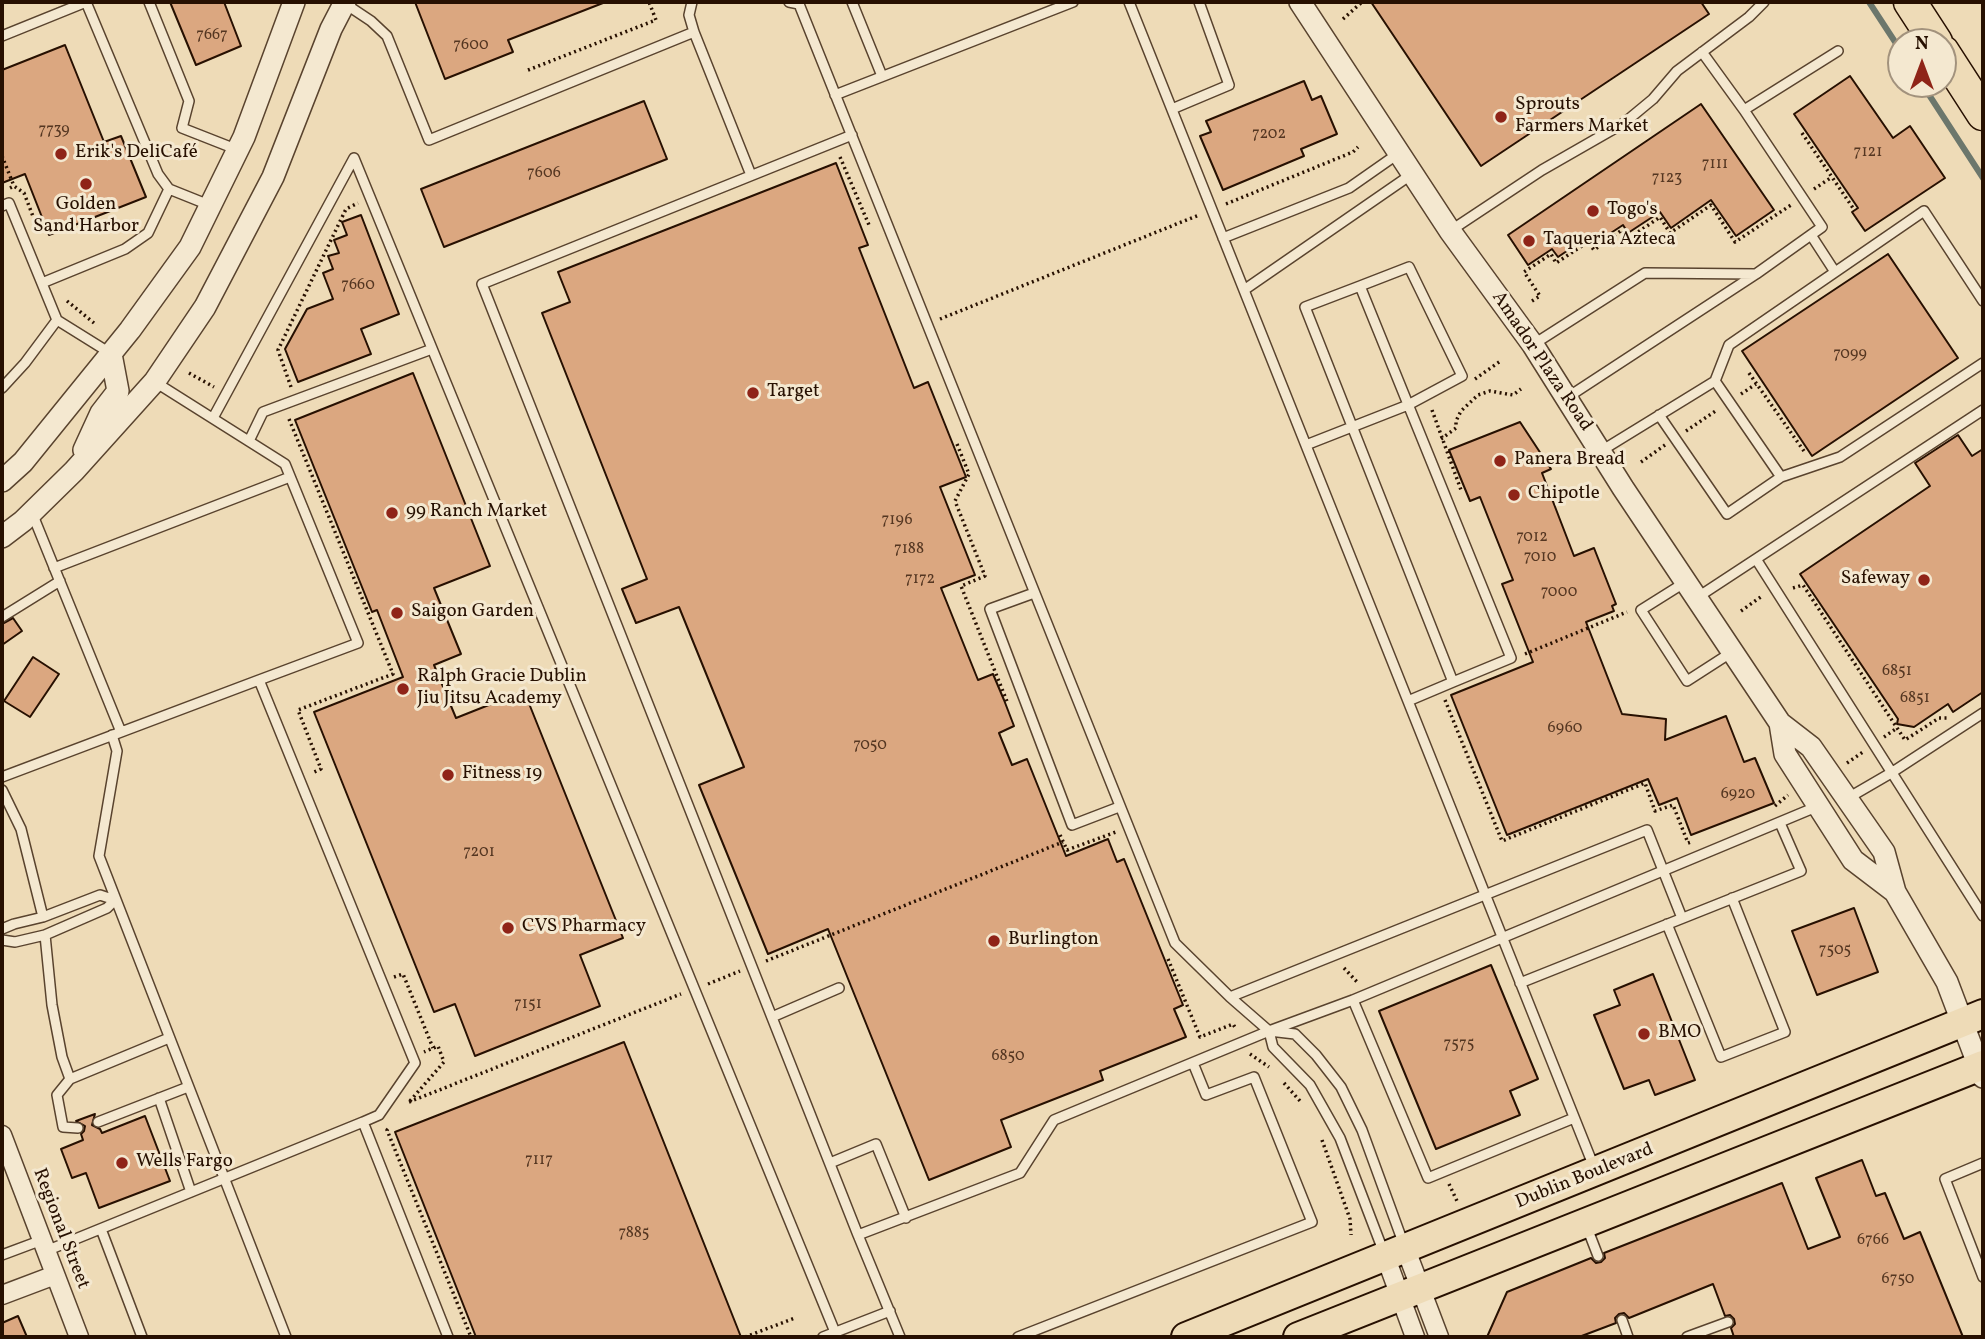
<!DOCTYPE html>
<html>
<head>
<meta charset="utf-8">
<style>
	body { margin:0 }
	#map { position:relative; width:1985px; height:1339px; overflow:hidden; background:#eedbb7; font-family:Vollkorn,serif }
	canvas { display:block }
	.frame { position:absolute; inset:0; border:4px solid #271001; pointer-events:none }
	.north { position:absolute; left:1887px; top:28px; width:70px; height:70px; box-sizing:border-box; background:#f4e8d0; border:2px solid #a2927d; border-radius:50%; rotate:0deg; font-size:19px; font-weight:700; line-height:28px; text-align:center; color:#271001 }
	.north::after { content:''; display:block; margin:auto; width:24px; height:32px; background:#8f2418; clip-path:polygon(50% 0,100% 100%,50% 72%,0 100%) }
</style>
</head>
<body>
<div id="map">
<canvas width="1985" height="1339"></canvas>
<div class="frame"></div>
<div class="north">N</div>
</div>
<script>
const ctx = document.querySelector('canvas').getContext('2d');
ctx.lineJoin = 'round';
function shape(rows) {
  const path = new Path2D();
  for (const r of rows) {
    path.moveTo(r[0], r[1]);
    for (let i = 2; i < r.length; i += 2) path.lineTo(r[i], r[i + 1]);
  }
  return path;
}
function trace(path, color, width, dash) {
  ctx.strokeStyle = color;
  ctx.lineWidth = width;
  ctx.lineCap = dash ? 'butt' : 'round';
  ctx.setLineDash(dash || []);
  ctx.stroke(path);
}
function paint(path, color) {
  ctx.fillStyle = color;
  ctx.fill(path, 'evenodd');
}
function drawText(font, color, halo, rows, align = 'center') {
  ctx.font = font + ' Vollkorn,serif';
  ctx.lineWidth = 6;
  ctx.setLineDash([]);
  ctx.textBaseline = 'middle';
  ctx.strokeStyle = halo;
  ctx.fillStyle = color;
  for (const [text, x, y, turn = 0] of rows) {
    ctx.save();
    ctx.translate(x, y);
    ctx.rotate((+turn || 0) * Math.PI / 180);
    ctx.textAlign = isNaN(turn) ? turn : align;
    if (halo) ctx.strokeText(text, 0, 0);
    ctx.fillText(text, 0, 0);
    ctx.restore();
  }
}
trace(shape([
	[1869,2,1901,51],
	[1922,84,1983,178]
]), '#6c776c', 6);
const building = shape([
	[170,2,224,2,241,46,196,65,170,2],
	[415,2,603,2,603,3,508,40,513,52,445,79,415,2],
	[1371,2,1701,2,1709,14,1481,166,1371,2],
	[65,45,104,142,121,136,146,197,49,235,25,174,2,183,2,70,65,45],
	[1850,76,1893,138,1910,126,1945,178,1865,231,1852,212,1858,208,1794,114,1850,76],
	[1304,81,1312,100,1321,96,1337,134,1301,149,1304,156,1223,190,1200,136,1211,132,1206,121,1304,81],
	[644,101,667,159,444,247,421,189,644,101],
	[1701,104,1774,210,1736,236,1711,200,1671,228,1660,212,1628,233,1623,225,1594,244,1589,236,1558,257,1552,249,1528,265,1508,235,1701,104],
	[836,163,868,245,859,248,914,388,928,382,966,477,940,487,975,575,941,588,978,680,993,674,1004,700,1014,726,999,733,1012,765,1027,759,1066,856,1108,839,1117,862,1124,859,1183,1005,1174,1009,1186,1037,1100,1071,1103,1080,1001,1120,1011,1147,929,1180,828,929,768,954,699,785,744,767,679,607,636,623,622,589,647,579,542,313,570,302,558,272,836,163],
	[361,215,399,314,361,329,371,354,298,382,285,349,307,309,333,299,323,273,333,269,328,256,339,253,334,240,347,235,342,222,361,215],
	[1888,254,1958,358,1812,456,1742,351,1888,254],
	[413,373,490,566,434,588,461,654,434,665,456,718,524,691,623,938,580,955,600,1006,475,1056,455,1004,434,1012,314,712,403,677,377,610,372,612,295,420,413,373],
	[1520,422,1551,469,1542,473,1574,556,1594,548,1616,604,1612,606,1614,611,1586,622,1622,714,1666,719,1665,740,1726,716,1744,762,1755,758,1774,803,1691,835,1677,798,1659,805,1648,779,1507,835,1451,695,1533,662,1502,584,1513,580,1480,497,1470,501,1449,450,1520,422],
	[1958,435,1972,456,1983,449,1983,692,1953,712,1948,704,1914,727,1897,724,1898,719,1800,574,1930,486,1915,463,1958,435],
	[13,618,22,631,2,645,2,624,13,618],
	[33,657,59,674,30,717,4,701,33,657],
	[1854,908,1878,972,1817,995,1792,931,1854,908],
	[1491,965,1538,1079,1510,1091,1520,1115,1436,1149,1379,1011,1491,965],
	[1653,974,1695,1080,1655,1095,1649,1080,1624,1089,1594,1015,1620,1005,1614,990,1653,974],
	[624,1042,741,1337,476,1337,395,1132,624,1042],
	[95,1114,92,1125,100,1129,102,1133,145,1116,170,1181,99,1208,86,1173,72,1178,61,1149,83,1140,81,1134,84,1131,85,1126,76,1121,95,1114],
	[1862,1160,1876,1196,1885,1193,1904,1239,1920,1232,1963,1337,1734,1337,1731,1328,1735,1324,1734,1319,1730,1315,1725,1316,1713,1284,1629,1318,1624,1313,1619,1314,1615,1318,1616,1323,1579,1337,1487,1337,1507,1292,1591,1258,1596,1263,1601,1262,1605,1258,1604,1253,1782,1183,1808,1249,1840,1237,1816,1178,1862,1160],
	[18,1316,27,1337,2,1337,2,1323,18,1316]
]);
paint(building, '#dba780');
trace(building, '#271001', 2);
const service = shape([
	[149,2,189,101,182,128,238,150],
	[692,2,689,15,694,32,751,175],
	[789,2,799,4,1175,943,1230,997,1269,1031,1295,1034,1316,1055,1341,1087,1362,1130,1404,1245],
	[852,2,882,76],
	[1129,2,1594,1167],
	[344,3,371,21,387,36,429,140,694,32],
	[2,36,86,2,158,174,169,189,148,233,125,249,42,283],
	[1702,52,1744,110],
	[835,95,1073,2],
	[1172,109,1229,85,1199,2],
	[852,135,482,284,858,1235],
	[169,189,209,205],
	[2,206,9,203,57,320,110,353],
	[1450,231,1542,170,1624,123,1653,99,1677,71,1749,17,1764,2],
	[1811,235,1835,272],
	[1223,238,1349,188,1399,153],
	[1244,290,1412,174],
	[1534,344,1645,273,1755,274],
	[155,382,285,464,358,643,259,680,415,1063,379,1115,363,1122,448,1337],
	[2,388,25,363,57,320],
	[1568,397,1756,274,1822,227,1744,110,1838,51],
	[1659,415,1727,514,1781,477,1715,381],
	[213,418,354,158,837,1337],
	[249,441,263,412,432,349],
	[1306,445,1408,405,1462,376,1409,267,1360,286],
	[1601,451,1715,381,1729,345,1924,211,1983,301],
	[1781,477,1840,457,1983,363],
	[32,513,121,732],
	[1756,559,1983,916],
	[54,568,290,477],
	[1684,583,1641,610,1687,681,1732,652],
	[1034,593,990,609,1072,825,1119,807],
	[1698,597,1983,410],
	[2,617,60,581],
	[1408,701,1453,682,1511,658,1360,286,1305,307,1453,682],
	[112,735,117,751,99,856,286,1337],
	[2,777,259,680],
	[2,790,21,829,43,917],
	[1848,798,1891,773,1983,713],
	[1667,924,1721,1057,1785,1032,1732,898],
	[2,929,14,924,43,917,100,895,115,900,107,908,45,935,15,942,2,940],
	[45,935,52,1005,62,1057,70,1079,169,1038],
	[1520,983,1801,871,1780,823],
	[1230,997,1647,830,1682,918],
	[1353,1000,1428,1178,1574,1118],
	[772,1017,839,988],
	[1269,1031,1273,1047,1310,1085,1340,1138,1384,1253],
	[70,1079,57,1095,63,1127,78,1128],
	[159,1098,191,1192],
	[98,1122,188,1087],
	[830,1163,876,1144,906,1218],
	[1983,1163,1945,1179,1983,1277],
	[1586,1225,1598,1256],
	[101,1229,142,1337],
	[46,1251,363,1122],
	[2,1255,42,1240],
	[1622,1320,1628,1337],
	[823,1337,890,1311],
	[900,1337,858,1235,1020,1173,1054,1120,1269,1031,1353,1000,1816,807],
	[1018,1337,1312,1222,1254,1077,1206,1095,1193,1063],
	[1687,1337,1728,1322]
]);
const minor = shape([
	[2,1135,79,1337],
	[1406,1250,1439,1337],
	[1386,1258,1415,1337],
	[2,1295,55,1275]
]);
const tertiary = shape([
	[1300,2,1450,231,1533,345,1623,488,1780,723,1811,747,1884,852,1895,892,1947,982,1983,1077],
	[84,450,101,413,118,391,111,354],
	[2,481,23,462,130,330,190,247,244,137,294,2],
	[2,537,23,521,74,471,155,381,205,307,273,177,331,29,345,2],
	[1780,723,1785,754,1853,860,1895,892]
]);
const primary = shape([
	[1186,1337,1983,1014],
	[1298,1337,1983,1065]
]);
const motorway = shape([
	[1910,2,1936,42],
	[1943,52,1983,114]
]);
trace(service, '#59432e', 12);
trace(minor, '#59432e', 21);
trace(tertiary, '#59432e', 24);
trace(primary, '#271001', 32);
trace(motorway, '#271001', 35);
trace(shape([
	[1343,19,1362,2],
	[528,70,656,20,649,2],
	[1802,133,1853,208],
	[2,156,14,186],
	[840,157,869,225],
	[10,188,14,186,24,193,34,219],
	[1814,189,1832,177],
	[1226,204,1353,152,1358,147],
	[67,301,94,323],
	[1532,301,1540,296,1524,272,1551,254,1556,263,1588,242,1594,250,1622,230,1628,239,1660,217,1670,233,1711,205,1735,242,1791,205],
	[940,319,1199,215],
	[189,373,214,387],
	[1749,373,1806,454],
	[1475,379,1502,360],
	[291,387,278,350,346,209,358,203],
	[1741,394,1756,384],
	[1432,410,1461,490],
	[289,419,393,674,298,710,321,769,312,773],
	[1686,431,1717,410],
	[1441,439,1456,428,1456,421,1461,411,1478,395,1490,391,1513,395,1521,389],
	[957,444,969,474,955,501,985,576,961,586,1008,704],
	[1641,462,1665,445],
	[1793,588,1803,585,1905,740,1939,718,1948,718],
	[1741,611,1762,596],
	[1525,654,1627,612],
	[1445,700,1502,841,1645,783,1655,811,1673,805,1688,843,1691,842],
	[1884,737,1897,728],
	[1847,763,1863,752],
	[1775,806,1788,795],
	[1060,835,1067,850,1116,832],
	[1168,959,1200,1037,1233,1024,1236,1029],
	[766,961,1063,842],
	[1344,968,1358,983],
	[394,977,403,974,433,1048],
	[708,984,740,971],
	[1250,1054,1269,1067],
	[1284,1083,1300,1101],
	[410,1101,444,1062,438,1046,424,1052],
	[409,1102,681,994],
	[388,1129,387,1130,471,1337],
	[1322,1140,1350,1219,1351,1235],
	[1449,1184,1457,1201],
	[745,1337,795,1318]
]), '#271001', 3.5, [2, 3.5]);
trace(service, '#f4e8d0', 9);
trace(minor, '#f4e8d0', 18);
trace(tertiary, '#f4e8d0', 21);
trace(primary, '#eedbb7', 28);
trace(motorway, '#eedbb7', 32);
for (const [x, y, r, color] of [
	[1501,117,7,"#8f2418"],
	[61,154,7,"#8f2418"],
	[86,184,7,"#8f2418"],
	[1593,211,7,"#8f2418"],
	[1529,241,7,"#8f2418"],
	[753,393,7,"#8f2418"],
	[1500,461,7,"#8f2418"],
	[1514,495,7,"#8f2418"],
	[392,513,7,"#8f2418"],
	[1924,580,7,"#8f2418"],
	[397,613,7,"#8f2418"],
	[403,689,7,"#8f2418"],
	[448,775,7,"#8f2418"],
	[508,928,7,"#8f2418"],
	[994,941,7,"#8f2418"],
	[1644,1034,7,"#8f2418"],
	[122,1163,7,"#8f2418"]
]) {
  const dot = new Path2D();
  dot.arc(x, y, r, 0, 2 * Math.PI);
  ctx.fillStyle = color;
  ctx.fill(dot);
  trace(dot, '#f4e8d0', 2.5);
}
drawText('16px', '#543621', null, [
	["7667",212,36],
	["7600",471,46],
	["7739",54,131],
	["7202",1269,135],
	["7121",1868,153],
	["7111",1715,165],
	["7606",544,174],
	["7123",1667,179],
	["7660",358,286],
	["7099",1850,355],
	["7196",897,521],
	["7012",1532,538],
	["7188",909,550],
	["7010",1540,558],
	["7172",920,580],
	["7000",1559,593],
	["6851",1897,672],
	["6851",1915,699],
	["6960",1565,729],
	["7050",870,746],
	["6920",1738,795],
	["7201",479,853],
	["7505",1835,951],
	["7151",528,1005],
	["7575",1459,1045],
	["6850",1008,1057],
	["7117",539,1161],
	["7885",634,1234],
	["6766",1873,1241],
	["6750",1898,1280]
]);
drawText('19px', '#271001', '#f4e8d0', [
	["Sprouts",1515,106],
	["Farmers Market",1515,128],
	["Erik's DeliCafé",75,154],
	["Golden",86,206,"center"],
	["Sand Harbor",86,228,"center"],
	["Togo's",1607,211],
	["Taqueria Azteca",1543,241],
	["Target",767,393],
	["Panera Bread",1514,461],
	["Chipotle",1528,495],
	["99 Ranch Market",406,513],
	["Safeway",1910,580,"right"],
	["Saigon Garden",411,613],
	["Ralph Gracie Dublin",417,678],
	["Jiu Jitsu Academy",417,700],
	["Fitness 19",462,775],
	["CVS Pharmacy",522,928],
	["Burlington",1008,941],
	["BMO",1658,1034],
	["Wells Fargo",136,1163]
], 'left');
drawText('19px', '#271001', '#f4e8d0', [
	["Amador Plaza Road",1541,362,56],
	["Dublin Boulevard",1585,1177,-22],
	["Regional Street",60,1229,69]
]);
</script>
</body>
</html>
